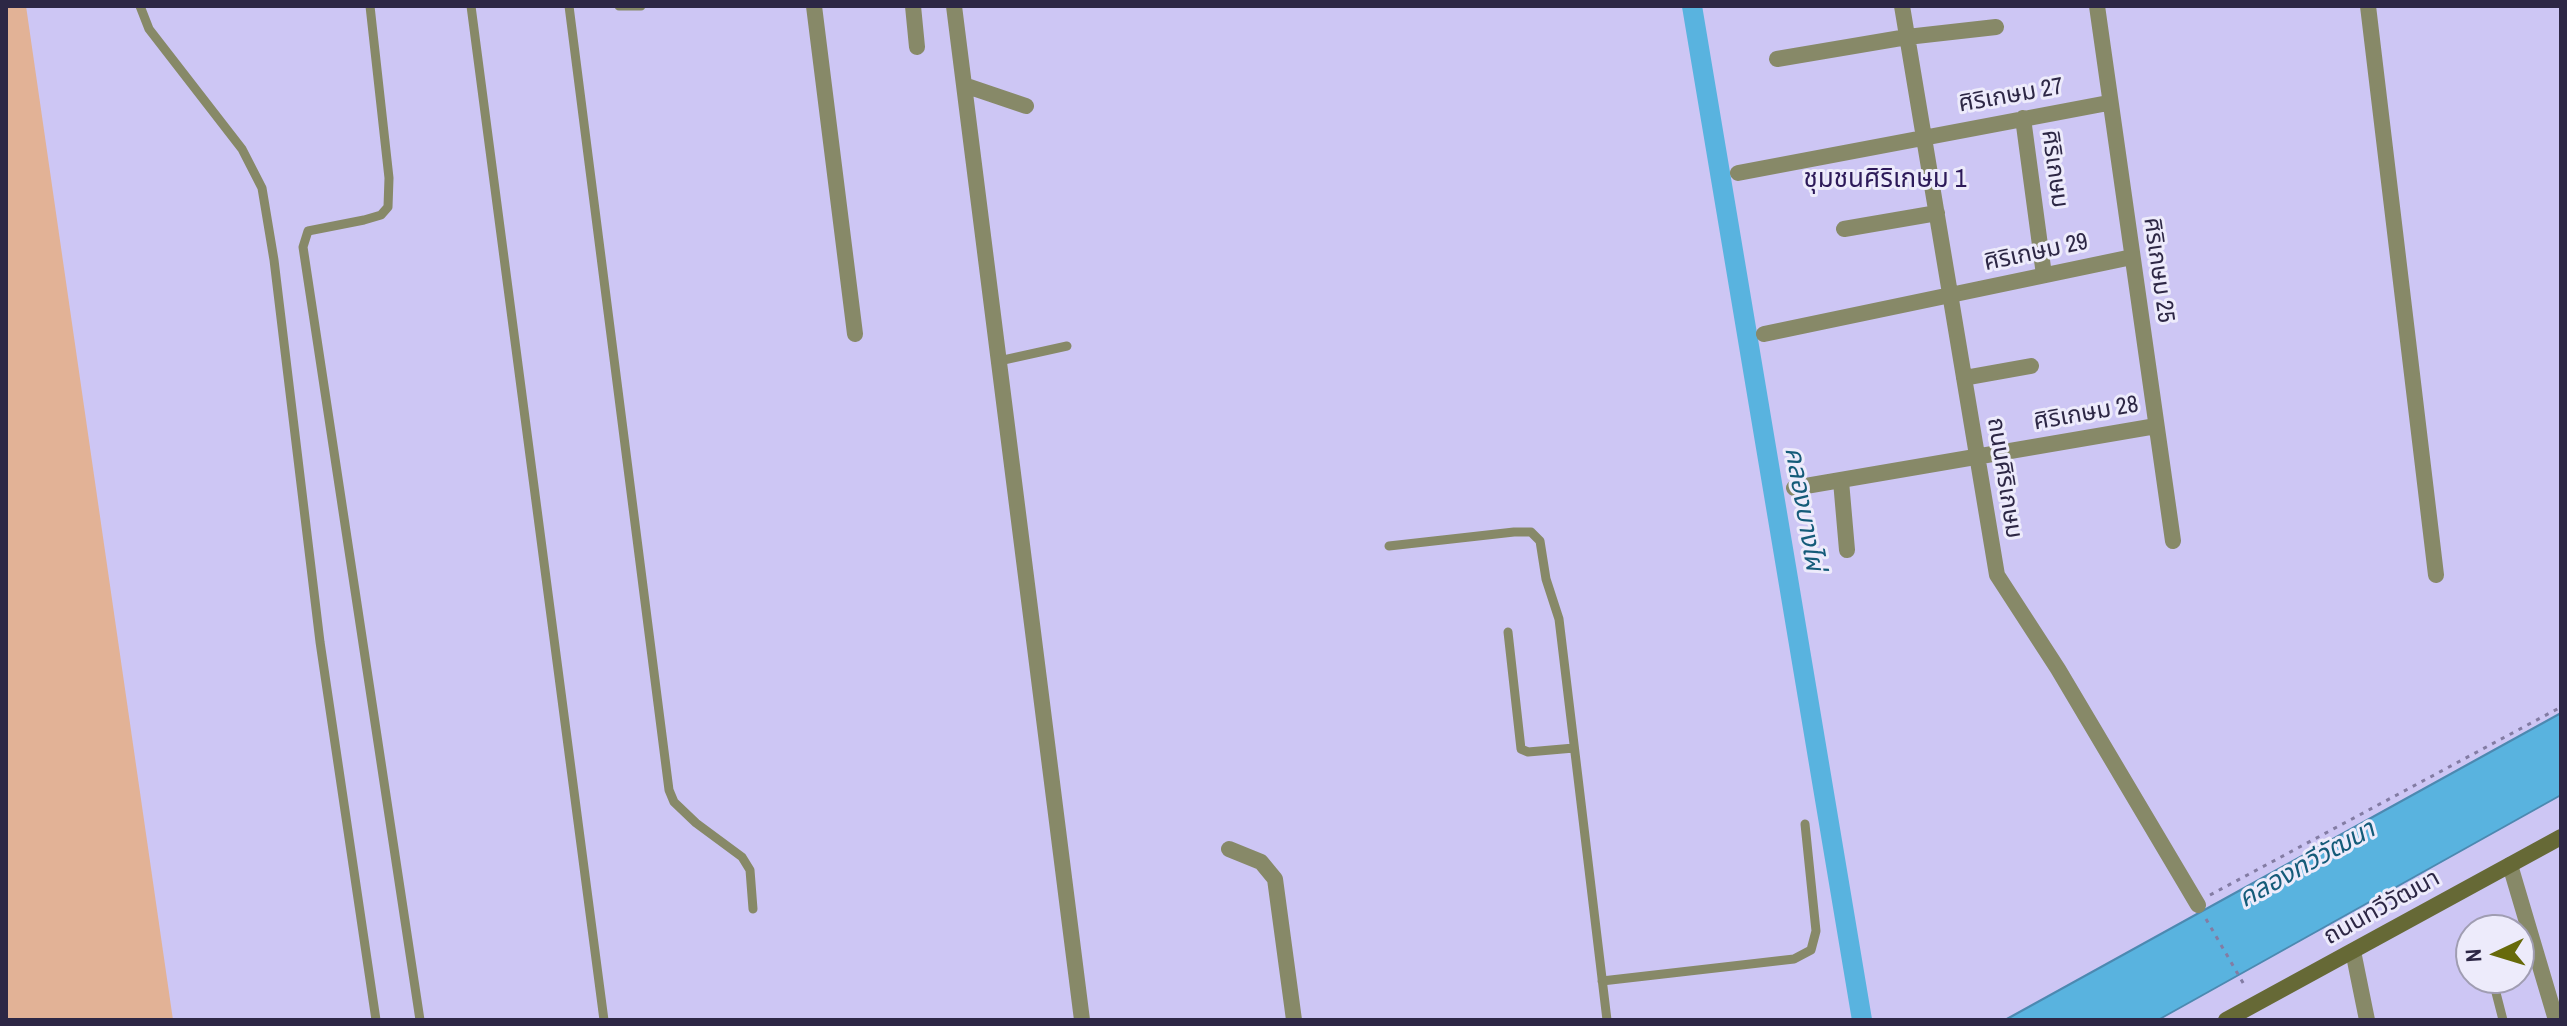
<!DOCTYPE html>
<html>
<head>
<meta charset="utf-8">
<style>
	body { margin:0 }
	#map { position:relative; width:2567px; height:1026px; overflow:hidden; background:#cdc6f4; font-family:"Archivo Narrow",sans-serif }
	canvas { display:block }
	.frame { position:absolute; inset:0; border:8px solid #2d2745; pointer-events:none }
	.north { position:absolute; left:2455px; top:914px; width:80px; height:80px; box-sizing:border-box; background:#edebfb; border:2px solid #a09db2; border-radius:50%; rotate:266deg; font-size:22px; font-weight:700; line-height:32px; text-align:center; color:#2d2745 }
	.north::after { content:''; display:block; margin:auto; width:28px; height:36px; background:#676a0a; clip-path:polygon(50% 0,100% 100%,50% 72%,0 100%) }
</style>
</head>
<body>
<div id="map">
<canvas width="2567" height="1026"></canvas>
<div class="frame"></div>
<div class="north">N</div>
</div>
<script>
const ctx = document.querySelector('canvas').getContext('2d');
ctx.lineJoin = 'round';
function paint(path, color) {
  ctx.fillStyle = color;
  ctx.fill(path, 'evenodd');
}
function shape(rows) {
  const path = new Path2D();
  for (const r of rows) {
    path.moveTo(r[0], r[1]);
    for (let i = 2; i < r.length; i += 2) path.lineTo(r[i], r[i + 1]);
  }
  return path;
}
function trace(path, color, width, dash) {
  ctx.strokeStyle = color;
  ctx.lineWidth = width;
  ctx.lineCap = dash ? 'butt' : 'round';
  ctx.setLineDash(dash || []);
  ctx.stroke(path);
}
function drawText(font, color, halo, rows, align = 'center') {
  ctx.font = font + ' "Archivo Narrow","Noto Sans Thai",sans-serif';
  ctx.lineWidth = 6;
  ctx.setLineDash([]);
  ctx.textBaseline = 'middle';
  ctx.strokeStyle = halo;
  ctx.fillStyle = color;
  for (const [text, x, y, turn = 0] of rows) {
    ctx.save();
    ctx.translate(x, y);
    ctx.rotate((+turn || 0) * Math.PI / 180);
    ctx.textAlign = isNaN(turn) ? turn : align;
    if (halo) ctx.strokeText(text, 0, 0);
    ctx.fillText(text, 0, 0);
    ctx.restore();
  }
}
paint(shape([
	[6,6,26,6,173,1020,6,1020]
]), '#e2b296');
const water = shape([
	[2561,713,2561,795,2158,1020,2005,1020,2561,713]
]);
paint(water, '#59b3df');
trace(water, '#4c89b1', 2);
trace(shape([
	[1692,6,1862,1020]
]), '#59b3df', 20);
trace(shape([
	[2210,895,2561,707],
	[2206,919,2246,988]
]), '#837ca3', 3, [4, 6]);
trace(shape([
	[140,6,149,29,242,149,262,188,274,260,320,642,376,1020],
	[370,6,389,178,388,207,381,215,364,220,308,231,303,247,420,1020],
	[471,6,604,1020],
	[569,6,669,790,674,802,696,823,742,857,750,870,753,909],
	[619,6,641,6],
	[999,361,1067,346],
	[1389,546,1514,532,1531,532,1540,541,1546,579,1559,619,1607,1020],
	[1508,632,1521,749,1528,752,1574,748],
	[1602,981,1794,959,1811,950,1816,931,1805,824],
	[2493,981,2503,1020]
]), '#878968', 9);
trace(shape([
	[814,6,855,334],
	[913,6,917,47],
	[954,6,1082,1020],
	[1902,6,1997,575,2058,669,2198,905],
	[2097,6,2173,541],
	[2368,6,2436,575],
	[1777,59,1907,37,1996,27],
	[964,85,1026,106],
	[2023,118,2044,275],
	[1738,173,2108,103],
	[1844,229,1937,213],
	[1764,334,2132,257],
	[1964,378,2031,366],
	[1841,481,1847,550],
	[1794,488,2156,426],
	[1229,849,1261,862,1275,879,1294,1020],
	[2510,865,2556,1020],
	[2353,951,2367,1020]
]), '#878968', 16);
trace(shape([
	[2226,1020,2561,837]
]), '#666936', 16);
drawText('24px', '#2d2745', '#edebfb', [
	["ศิริเกษม 27",2011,96,-10],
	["ศิริเกษม",2054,169,82],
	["ศิริเกษม 29",2036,253,-12],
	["ศิริเกษม 25",2158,270,82],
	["ศิริเกษม 28",2086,414,-10],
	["ถนนศิริเกษม",2004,478,81],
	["ถนนทวีวัฒนา",2382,908,-29]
]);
drawText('26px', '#2d1a59', '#edebfb', [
	["ชุมชนศิริเกษม 1",1885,180]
]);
drawText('italic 26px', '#145b79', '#edebfb', [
	["คลองบางไผ่",1803,509,80],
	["คลองทวีวัฒนา",2307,865,-29]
]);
</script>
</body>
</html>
